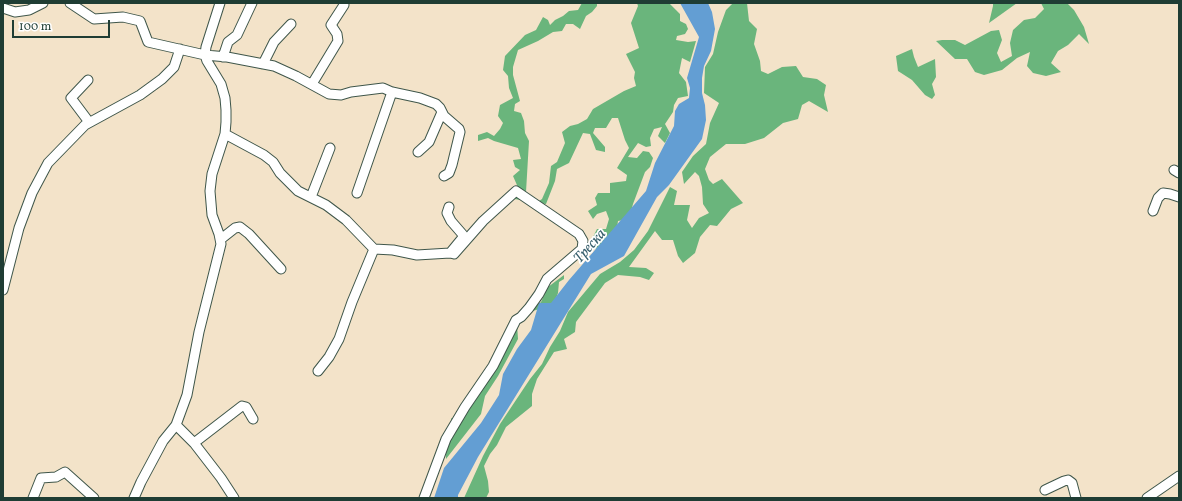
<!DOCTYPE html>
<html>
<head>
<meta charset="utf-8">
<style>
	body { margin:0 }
	#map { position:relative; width:1182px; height:501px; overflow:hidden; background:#f3e3c9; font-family:Vollkorn,serif }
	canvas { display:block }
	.frame { position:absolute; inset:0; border:4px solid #1f3d34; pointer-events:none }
	.scale { position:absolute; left:12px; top:20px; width:98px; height:18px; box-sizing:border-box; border:2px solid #1f3d34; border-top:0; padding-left:5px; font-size:12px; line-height:14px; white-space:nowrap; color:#1f3d34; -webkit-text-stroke:3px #fff; paint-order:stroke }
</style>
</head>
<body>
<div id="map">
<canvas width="1182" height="501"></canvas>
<div class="frame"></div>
<div class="scale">100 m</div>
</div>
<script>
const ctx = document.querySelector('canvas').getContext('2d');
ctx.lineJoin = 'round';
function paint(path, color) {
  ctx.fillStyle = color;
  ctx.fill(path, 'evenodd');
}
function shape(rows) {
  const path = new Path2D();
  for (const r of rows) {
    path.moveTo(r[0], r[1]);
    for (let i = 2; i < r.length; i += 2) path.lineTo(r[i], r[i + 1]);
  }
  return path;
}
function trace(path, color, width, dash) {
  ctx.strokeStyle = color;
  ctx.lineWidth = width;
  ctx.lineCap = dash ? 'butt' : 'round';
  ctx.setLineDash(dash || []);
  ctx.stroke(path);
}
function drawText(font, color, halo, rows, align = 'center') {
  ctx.font = font + ' Vollkorn,serif';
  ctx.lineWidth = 3.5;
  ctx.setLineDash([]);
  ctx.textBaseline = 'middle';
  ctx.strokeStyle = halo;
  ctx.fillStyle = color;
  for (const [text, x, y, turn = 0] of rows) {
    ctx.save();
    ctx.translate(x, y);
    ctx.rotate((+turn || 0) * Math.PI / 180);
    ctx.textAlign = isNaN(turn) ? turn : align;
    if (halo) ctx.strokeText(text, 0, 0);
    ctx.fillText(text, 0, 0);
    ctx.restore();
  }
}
paint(shape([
	[582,3,597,3,597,6,592,12,586,16,580,29,573,24,566,24,562,31,553,32,538,41,518,50,513,67,513,75,520,101,515,104,514,111,521,113,524,121,525,133,529,141,526,192,521,200,514,199,520,192,513,176,520,170,515,167,513,160,521,159,518,148,494,141,488,138,478,141,478,135,487,132,494,136,500,129,503,123,498,116,500,105,513,98,509,88,508,76,503,70,505,56,525,35,536,30,543,17,548,20,550,25,555,20,563,16,569,11,578,10],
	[637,3,669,3,680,14,680,21,686,24,688,29,685,34,677,36,676,40,688,42,696,41,690,62,682,58,679,73,686,82,688,96,678,98,674,105,673,112,665,124,670,133,665,143,658,136,662,127,654,129,650,138,651,146,646,147,638,143,628,157,637,158,643,151,649,152,653,158,650,167,645,172,633,204,629,219,618,221,616,235,603,250,592,248,591,241,597,229,606,229,609,219,606,211,597,214,593,219,588,211,597,205,595,198,598,193,610,193,610,183,626,181,627,175,617,168,629,148,625,140,618,118,612,118,606,128,595,128,593,133,605,147,605,152,596,150,590,134,583,133,569,163,557,169,555,181,546,204,536,203,542,199,549,183,551,166,557,162,565,143,562,132,570,126,578,124,587,119,593,109,624,91,636,86,634,78,635,72,626,54,639,48,631,23,638,6],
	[733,3,747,3,749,21,757,29,754,44,760,61,761,71,768,74,782,67,796,66,803,77,817,79,826,85,824,95,828,112,809,101,802,105,798,119,783,123,764,138,745,144,726,144,710,157,705,169,709,180,713,184,722,179,743,203,731,209,717,226,710,225,700,237,695,253,683,263,678,256,673,240,662,240,655,231,629,267,646,268,654,273,649,280,640,277,618,275,605,283,576,322,575,332,564,339,567,349,554,352,537,379,532,394,532,406,506,427,497,445,490,454,484,466,488,481,489,492,486,498,464,498,483,456,500,424,530,379,542,364,550,347,560,331,568,312,600,274,620,262,634,250,648,231,670,187,677,191,674,205,690,205,687,220,692,228,699,218,709,213,703,204,702,187,699,176,695,172,684,184,682,172,693,156,706,144,710,123,719,103,704,93,705,67,713,54,718,32,726,10],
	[993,3,1017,3,989,23,993,6],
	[1041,3,1067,3,1074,10,1084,27,1089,44,1079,34,1068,45,1058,51,1051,63,1061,72,1046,76,1033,73,1027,66,1030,52,1017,58,1002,70,984,75,975,72,967,59,955,59,936,41,942,40,955,40,965,45,991,31,999,30,1002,40,997,53,1001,62,1012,56,1010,43,1013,30,1024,20,1035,18,1044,9],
	[912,49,914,57,918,67,935,59,936,77,932,84,935,95,932,99,925,95,912,80,898,71,896,56],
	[564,275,564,279,559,282,558,293,554,304,533,311,532,309,541,302,548,287],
	[517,324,518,339,498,376,485,396,481,414,446,459,445,450,451,430,451,418,459,423,467,413,471,399,480,394,512,340]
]), '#6ab57c');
paint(shape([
	[680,3,708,3,712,12,715,29,711,51,704,66,702,78,702,93,705,105,706,120,702,139,669,185,657,197,624,256,591,274,478,457,458,495,458,498,434,498,444,468,481,423,499,395,503,374,517,349,531,330,539,303,551,303,569,280,646,191,655,163,674,126,675,111,679,104,689,98,690,88,687,78,699,37]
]), '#639ed3');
const minor = shape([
	[70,3,94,19,123,17,140,21,148,42,205,55,227,57,274,66,296,76,329,94,341,95,351,92,383,88,392,92,420,98,436,104,440,108,444,116,459,129,460,132,452,165,449,173,444,176],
	[3,8,15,12,29,10,43,3],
	[223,57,228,42,237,35,252,3],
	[263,64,274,42,291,24],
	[88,80,71,98,89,122],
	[312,84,338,41,337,34,331,25,344,5],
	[225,134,264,155,273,162,280,173,298,191,326,205,346,220,374,249,393,250,417,255,450,253,464,236,451,221,447,213,449,207],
	[418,152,429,142,442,112],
	[1174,170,1179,173],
	[357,193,392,92],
	[311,197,330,148],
	[1153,211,1158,198,1163,193,1170,194,1179,197],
	[221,239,235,228,240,227,249,234,281,269],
	[3,290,19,228,32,193,48,163,85,125,140,95,162,79,174,67,180,49],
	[318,371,329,357,339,339,352,302,374,249],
	[176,425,194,443,221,478,234,498],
	[194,443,242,406,246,407,253,419],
	[1045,490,1064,481,1068,480,1072,483,1076,498],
	[33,498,41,478,56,477,65,472,94,498],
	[134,498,141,482,163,441,176,425,187,395,199,332,221,244,219,234,212,215,210,191,212,174,225,134,226,122,226,110,225,98,221,84,207,61,205,55,206,47,220,3],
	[424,498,446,439,465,407,493,366,516,320,521,317,529,308,539,294,547,279,582,249,583,241,579,234,516,191,483,221,454,254,450,253],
	[1147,498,1179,476]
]);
trace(minor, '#3f564a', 11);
trace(minor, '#fff', 9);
drawText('italic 15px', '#375f6c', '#fff', [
	["Треска",591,247,-48]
]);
</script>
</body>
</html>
